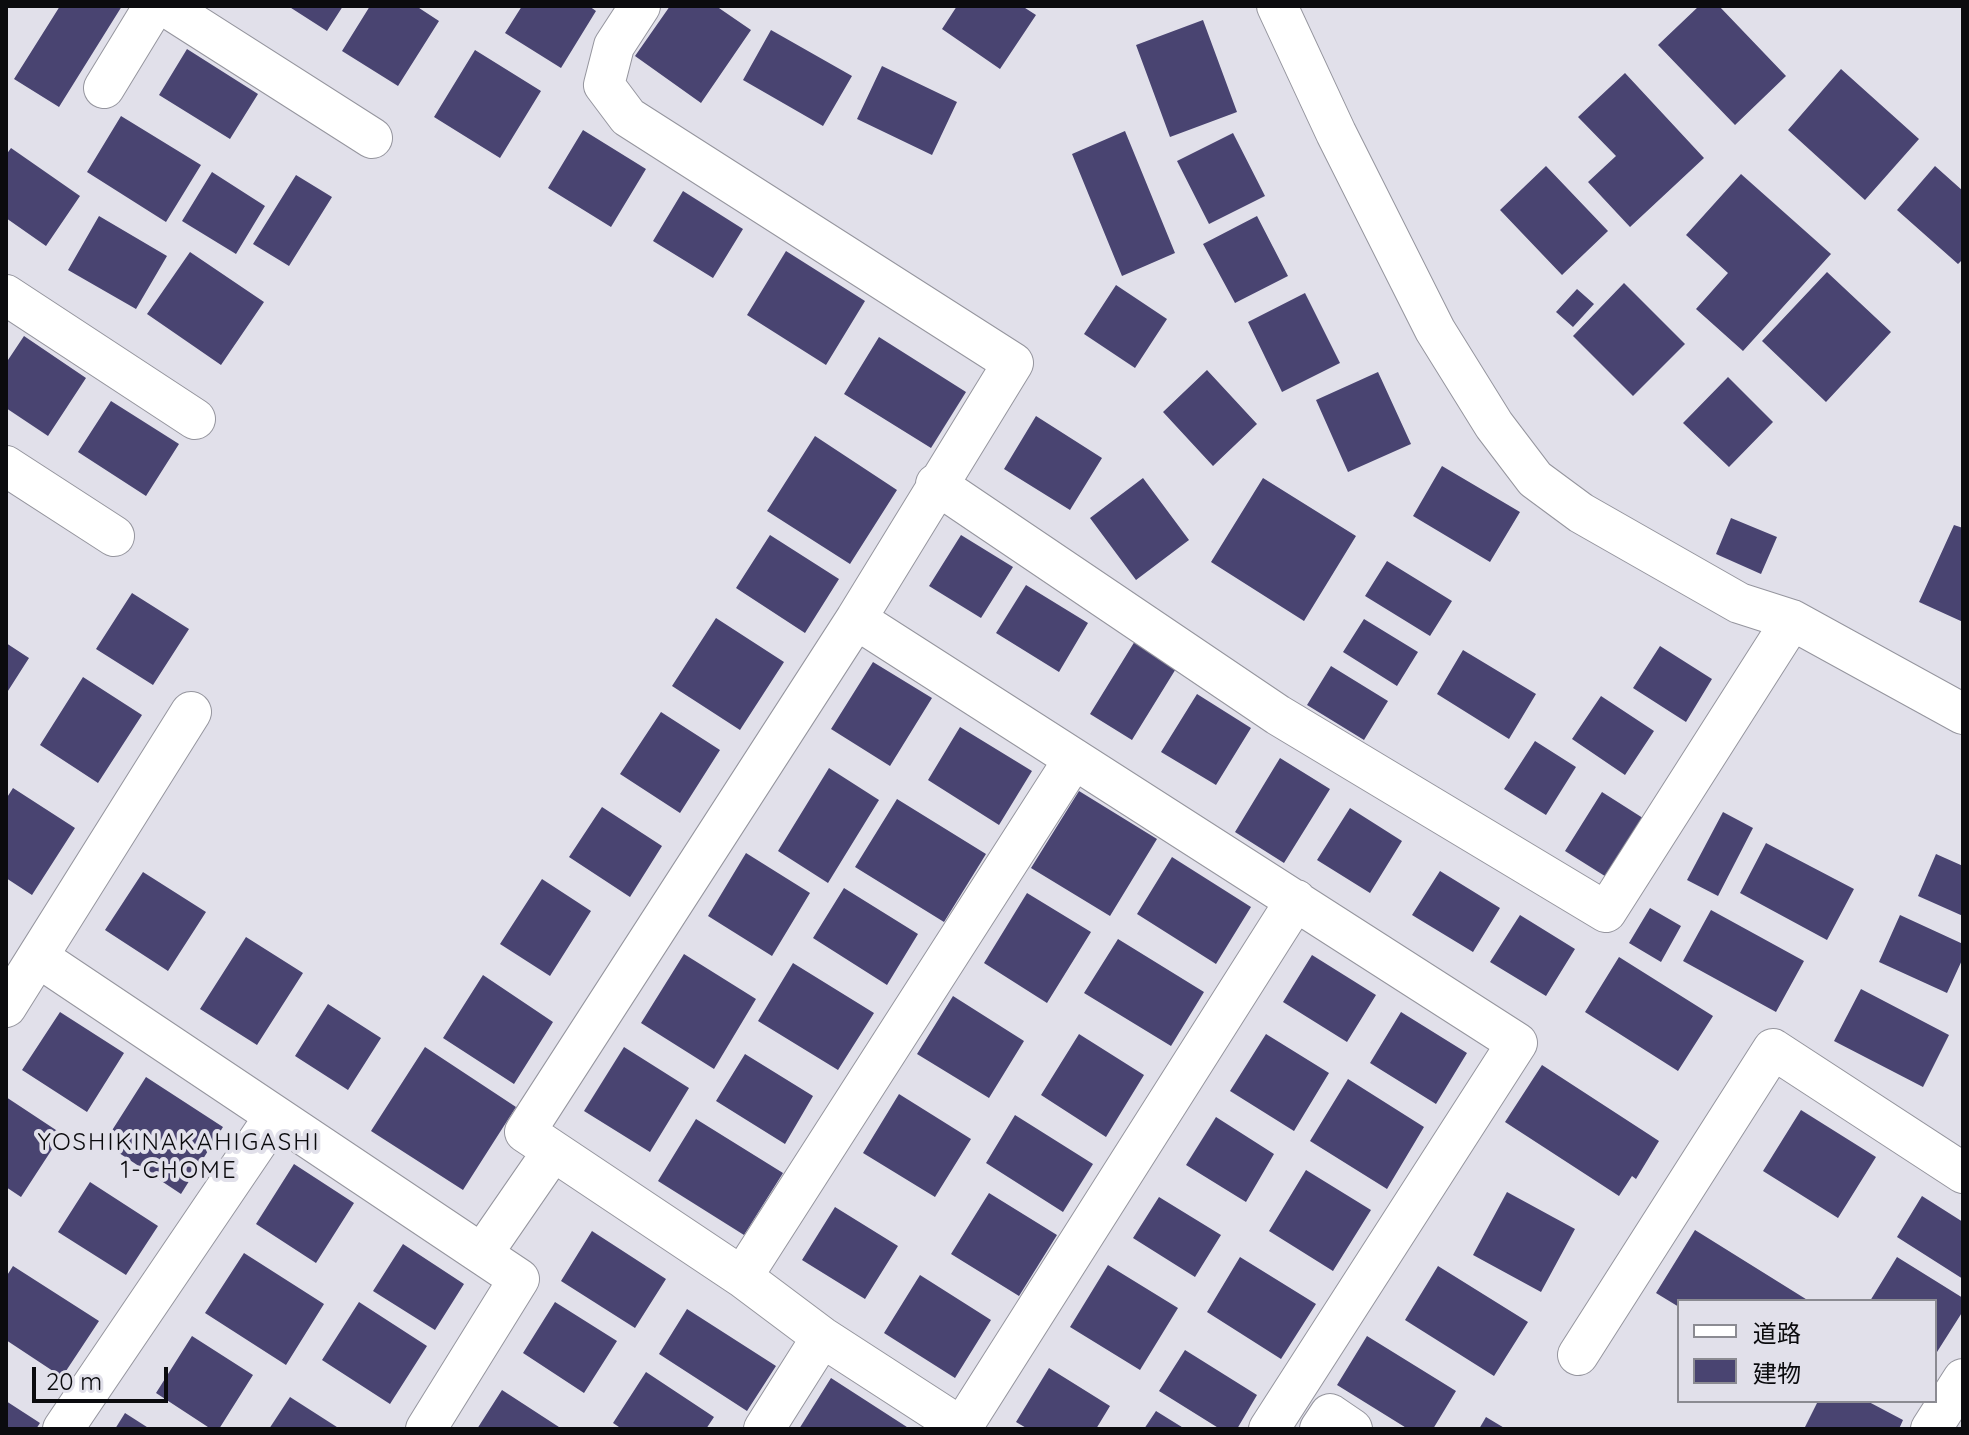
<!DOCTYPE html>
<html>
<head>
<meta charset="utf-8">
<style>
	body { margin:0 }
	#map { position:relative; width:1969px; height:1435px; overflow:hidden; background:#e1e0ea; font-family:Quicksand,"Noto Sans JP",sans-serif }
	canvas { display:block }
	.frame { position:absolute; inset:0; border:8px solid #0b0b0e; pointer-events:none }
	.legend { position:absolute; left:1677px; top:1299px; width:260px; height:104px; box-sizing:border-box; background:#e1e0ea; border:2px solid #8b8b92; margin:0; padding:10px 14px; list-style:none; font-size:24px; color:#0b0b0e }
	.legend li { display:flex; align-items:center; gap:16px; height:40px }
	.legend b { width:40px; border:2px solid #8b8b92 }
	.scale { position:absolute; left:32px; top:1367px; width:136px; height:36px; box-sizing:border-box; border:4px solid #0b0b0e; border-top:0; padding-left:10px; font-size:24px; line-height:28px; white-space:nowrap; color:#0b0b0e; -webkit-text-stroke:6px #e1e0ea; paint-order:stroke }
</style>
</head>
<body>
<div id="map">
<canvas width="1969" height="1435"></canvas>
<div class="frame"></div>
<ul class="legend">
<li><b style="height:10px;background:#fff"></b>道路</li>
<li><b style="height:22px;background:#494471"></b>建物</li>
</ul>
<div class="scale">20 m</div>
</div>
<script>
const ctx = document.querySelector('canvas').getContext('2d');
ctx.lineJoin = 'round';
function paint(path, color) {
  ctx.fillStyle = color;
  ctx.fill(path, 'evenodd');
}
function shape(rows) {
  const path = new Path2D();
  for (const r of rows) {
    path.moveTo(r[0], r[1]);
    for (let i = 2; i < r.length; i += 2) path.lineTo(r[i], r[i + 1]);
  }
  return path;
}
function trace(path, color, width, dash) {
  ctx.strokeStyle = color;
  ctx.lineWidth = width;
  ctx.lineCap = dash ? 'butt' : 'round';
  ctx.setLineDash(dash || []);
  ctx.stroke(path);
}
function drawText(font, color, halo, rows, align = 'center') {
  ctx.font = font + ' Quicksand,sans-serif';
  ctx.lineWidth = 8;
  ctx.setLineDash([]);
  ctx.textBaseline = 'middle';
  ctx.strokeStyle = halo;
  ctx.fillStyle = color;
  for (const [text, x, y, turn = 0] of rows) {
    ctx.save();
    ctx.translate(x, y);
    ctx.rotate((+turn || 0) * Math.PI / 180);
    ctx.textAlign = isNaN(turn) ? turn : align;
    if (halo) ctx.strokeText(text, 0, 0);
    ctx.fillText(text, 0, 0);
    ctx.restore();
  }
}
paint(shape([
	[60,6,122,6,59,107,14,79],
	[288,6,343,6,327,31],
	[370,6,416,6,439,21,398,86,342,51],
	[522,6,589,6,596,11,561,68,505,33],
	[670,6,716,6,751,30,701,103,635,56],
	[957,6,1022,6,1036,15,1000,69,942,29],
	[1699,6,1719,6,1786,76,1735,125,1658,45],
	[1203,20,1237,112,1170,137,1136,45],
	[771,30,852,76,823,126,743,80],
	[187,49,258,94,230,139,159,95],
	[475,50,541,91,500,158,434,117],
	[882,66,957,102,932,155,857,119],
	[1841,69,1919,139,1865,200,1788,130],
	[1625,73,1704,158,1630,227,1588,182,1616,156,1578,117],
	[121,116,201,165,166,222,87,172],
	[583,130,646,169,611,227,548,188],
	[1125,131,1175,253,1122,276,1072,154],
	[1233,133,1265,196,1209,224,1177,161],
	[11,148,80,196,46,246,6,218,6,155],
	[1546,166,1608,231,1562,275,1500,210],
	[1935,166,1963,191,1963,259,1958,264,1897,210],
	[212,172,265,206,236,254,182,221],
	[1741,174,1831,254,1743,351,1696,309,1728,273,1686,235],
	[296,175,332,197,289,266,253,244],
	[683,191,743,229,713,278,653,241],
	[99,216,167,256,136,309,68,270],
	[1257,216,1288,276,1235,303,1203,244],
	[786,251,865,301,826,365,747,315],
	[190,252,264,302,221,365,147,314],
	[1827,272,1891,332,1826,402,1762,341],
	[1624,283,1685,344,1633,396,1573,336],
	[1116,285,1167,319,1135,368,1084,334],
	[1577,289,1594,304,1573,327,1556,312],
	[1305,293,1340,363,1282,392,1248,322],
	[24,336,86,378,48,436,6,408,6,363],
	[879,337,966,392,931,448,844,394],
	[1207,370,1257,424,1213,466,1163,412],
	[1378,372,1411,444,1348,472,1316,400],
	[1728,377,1773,422,1729,467,1683,423],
	[111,401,179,444,146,496,78,452],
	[1036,416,1102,458,1070,510,1004,469],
	[815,436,897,490,850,564,767,511],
	[1442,466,1520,512,1490,562,1413,516],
	[1143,478,1189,540,1136,580,1090,518],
	[1263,478,1356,536,1304,621,1211,562],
	[1731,518,1777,537,1761,574,1716,554],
	[1954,525,1963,528,1963,622,1919,602],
	[770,535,839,579,805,633,736,588],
	[961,535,1013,567,981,618,929,586],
	[1387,561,1452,601,1430,636,1365,596],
	[1026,585,1088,623,1059,672,996,633],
	[132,593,189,629,153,685,96,649],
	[716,618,784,662,740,730,672,686],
	[1364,619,1418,652,1397,686,1343,652],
	[1135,641,1177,667,1132,740,1090,714],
	[6,643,29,658,6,694],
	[1660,646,1712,679,1686,722,1633,688],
	[1463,650,1536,694,1509,739,1437,694],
	[873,662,932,698,890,766,831,729],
	[1331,666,1388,701,1364,740,1307,705],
	[83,677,142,715,98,783,40,745],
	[1197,694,1251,728,1216,785,1161,752],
	[1601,696,1654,731,1625,775,1572,739],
	[661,712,720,750,680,813,620,774],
	[960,727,1032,771,999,825,928,780],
	[1535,741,1576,767,1546,815,1504,789],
	[1280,758,1330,789,1284,863,1235,832],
	[829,768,879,800,828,883,778,851],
	[13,788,75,828,32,895,6,878,6,799],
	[1079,791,1157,839,1110,916,1031,868],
	[1602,792,1646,820,1608,878,1565,851],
	[897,799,986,854,944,922,855,867],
	[602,807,662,846,630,897,569,857],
	[1350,808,1402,841,1370,893,1317,860],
	[1723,812,1753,828,1718,896,1687,880],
	[1766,843,1854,889,1827,940,1740,893],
	[746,853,810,893,772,956,708,916],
	[1936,854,1963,866,1963,916,1918,896],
	[1172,857,1251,907,1216,964,1137,914],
	[1440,871,1500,908,1473,952,1412,915],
	[143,872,206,912,168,971,105,930],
	[542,879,591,911,550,976,500,944],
	[844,888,918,934,887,985,813,938],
	[1027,893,1091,932,1047,1003,984,963],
	[1650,908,1681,926,1661,962,1629,943],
	[1711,910,1804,961,1776,1012,1683,961],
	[1520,915,1575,949,1546,996,1490,962],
	[1900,915,1963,944,1963,958,1947,993,1879,962],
	[246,937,303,973,257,1045,200,1009],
	[1118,939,1204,992,1171,1046,1084,993],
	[684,954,756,999,714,1069,641,1023],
	[1312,955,1376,995,1347,1042,1283,1002],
	[1619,957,1713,1016,1678,1071,1585,1012],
	[793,963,874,1013,838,1070,758,1021],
	[483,975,553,1022,514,1084,443,1038],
	[1861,989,1949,1035,1923,1087,1834,1041],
	[953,996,1024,1041,989,1098,917,1054],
	[328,1004,381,1038,348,1090,295,1056],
	[60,1012,124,1053,87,1112,22,1070],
	[1401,1012,1467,1053,1436,1104,1370,1063],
	[1079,1034,1144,1075,1106,1137,1041,1095],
	[1266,1034,1329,1073,1294,1131,1230,1091],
	[425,1047,516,1107,463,1190,371,1131],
	[624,1047,689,1088,650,1152,584,1111],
	[745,1054,813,1096,785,1144,716,1101],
	[1542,1065,1659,1141,1636,1179,1632,1176,1619,1196,1505,1122],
	[146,1077,223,1127,181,1194,104,1143],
	[1348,1079,1424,1127,1387,1189,1310,1141],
	[899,1094,971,1139,935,1197,863,1153],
	[6,1097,62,1134,21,1197,6,1187],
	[1801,1110,1876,1157,1838,1218,1763,1171],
	[1015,1115,1093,1164,1063,1212,986,1163],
	[1216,1117,1274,1154,1246,1202,1186,1165],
	[696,1119,783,1173,744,1235,658,1181],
	[294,1164,354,1203,316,1263,256,1224],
	[1306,1170,1371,1210,1333,1271,1269,1231],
	[90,1182,158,1226,126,1275,58,1232],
	[1507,1192,1575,1229,1541,1292,1473,1255],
	[989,1193,1057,1235,1019,1296,951,1254],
	[1922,1196,1963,1222,1963,1279,1897,1237],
	[1159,1197,1221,1235,1195,1277,1133,1238],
	[835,1207,898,1246,865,1299,802,1260],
	[1695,1230,1809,1301,1679,1301,1679,1307,1656,1293],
	[592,1231,666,1279,635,1328,561,1281],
	[403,1244,464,1284,435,1330,373,1291],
	[244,1253,324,1304,286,1365,205,1313],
	[1240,1257,1316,1304,1281,1359,1207,1312],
	[1897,1257,1963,1298,1963,1311,1937,1352,1935,1351,1935,1301,1870,1301],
	[1108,1265,1178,1308,1140,1370,1070,1327],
	[13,1266,99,1321,62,1377,6,1340,6,1277],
	[1438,1266,1528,1322,1494,1376,1405,1320],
	[920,1275,991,1320,955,1378,884,1333],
	[359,1302,427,1346,390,1404,322,1360],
	[555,1302,617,1341,584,1393,523,1353],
	[687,1309,776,1366,747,1411,659,1354],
	[192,1336,253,1375,219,1429,211,1429,156,1393],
	[1367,1336,1456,1391,1433,1429,1408,1429,1337,1385],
	[1185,1350,1257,1395,1237,1429,1220,1429,1159,1391],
	[1049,1368,1110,1406,1096,1429,1028,1429,1016,1422],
	[646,1372,714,1417,706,1429,622,1429,613,1423],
	[831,1378,910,1429,799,1429],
	[502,1390,562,1429,477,1429],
	[290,1397,340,1429,269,1429],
	[6,1401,40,1423,36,1429,6,1429],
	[1818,1401,1867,1401,1903,1420,1899,1429,1804,1429],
	[1156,1411,1185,1429,1144,1429],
	[125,1413,150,1429,115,1429],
	[1486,1417,1506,1429,1479,1429]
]), '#494471');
const street = shape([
	[165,6,372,138],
	[640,6,614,46,604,85,628,117,1013,363,856,619,525,1132,742,1277,822,1337,964,1429],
	[1277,6,1336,133,1435,330,1494,425,1535,479,1581,513,1739,603,1792,620,1963,714],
	[104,88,154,6],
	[6,295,195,419],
	[6,466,114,536],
	[936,484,1278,715,1606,912,1792,620],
	[856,619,1517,1043,1269,1429],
	[38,957,519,1279,426,1429],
	[6,1007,191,712],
	[482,1254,553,1151],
	[742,1277,1074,759],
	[1578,1355,1773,1049,1963,1173],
	[962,1427,1296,900],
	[63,1429,275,1116],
	[764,1429,822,1337],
	[1320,1429,1330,1414,1352,1429],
	[1931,1429,1963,1379]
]);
trace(street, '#95959e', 42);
trace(street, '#fff', 40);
ctx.letterSpacing = '2px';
drawText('24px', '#0b0b0e', '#e1e0ea', [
	["YOSHIKINAKAHIGASHI",179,1143],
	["1-CHOME",179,1171]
]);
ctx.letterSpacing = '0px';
</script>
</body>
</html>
